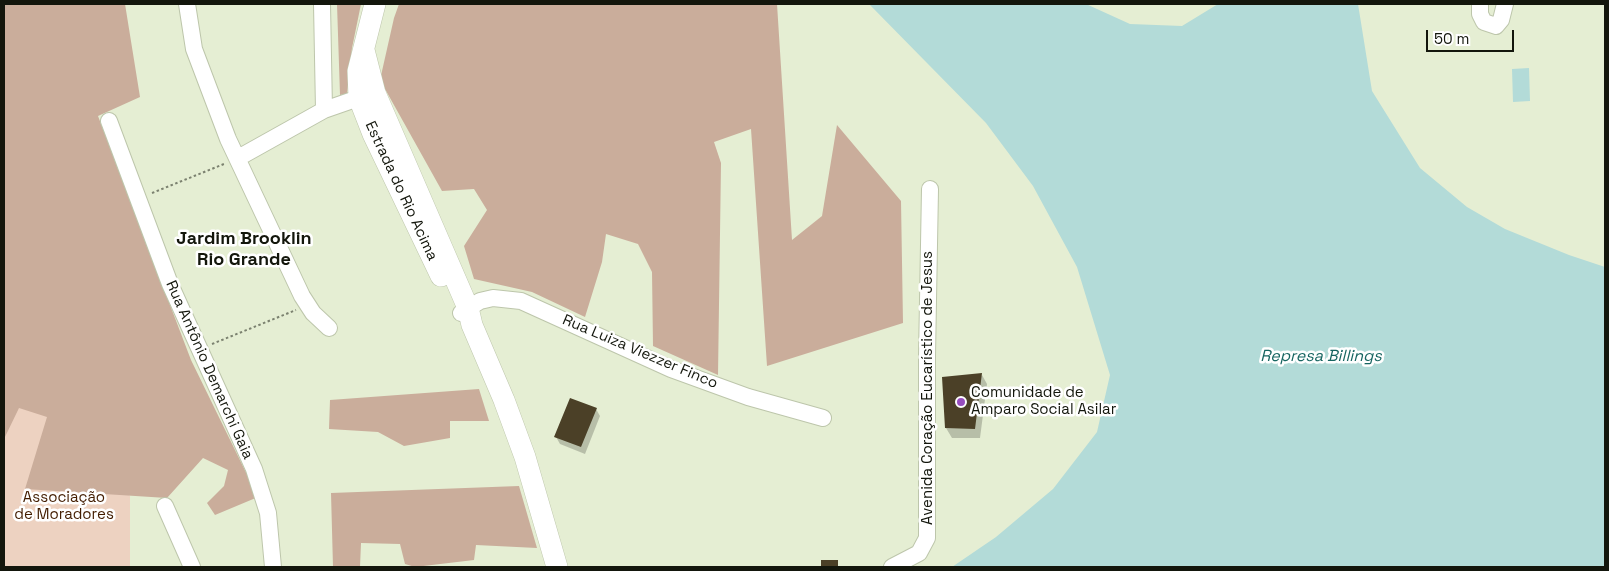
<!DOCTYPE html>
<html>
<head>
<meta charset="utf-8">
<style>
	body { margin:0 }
	#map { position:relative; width:1609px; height:571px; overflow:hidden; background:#e5eed3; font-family:"Space Grotesk",sans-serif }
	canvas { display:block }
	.frame { position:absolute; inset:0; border:5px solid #13160c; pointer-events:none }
	.scale { position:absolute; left:1426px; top:30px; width:88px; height:22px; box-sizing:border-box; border:2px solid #13160c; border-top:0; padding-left:6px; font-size:15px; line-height:18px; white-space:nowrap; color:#13160c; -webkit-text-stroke:4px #fff; paint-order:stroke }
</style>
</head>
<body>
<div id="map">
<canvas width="1609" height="571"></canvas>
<div class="frame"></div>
<div class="scale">50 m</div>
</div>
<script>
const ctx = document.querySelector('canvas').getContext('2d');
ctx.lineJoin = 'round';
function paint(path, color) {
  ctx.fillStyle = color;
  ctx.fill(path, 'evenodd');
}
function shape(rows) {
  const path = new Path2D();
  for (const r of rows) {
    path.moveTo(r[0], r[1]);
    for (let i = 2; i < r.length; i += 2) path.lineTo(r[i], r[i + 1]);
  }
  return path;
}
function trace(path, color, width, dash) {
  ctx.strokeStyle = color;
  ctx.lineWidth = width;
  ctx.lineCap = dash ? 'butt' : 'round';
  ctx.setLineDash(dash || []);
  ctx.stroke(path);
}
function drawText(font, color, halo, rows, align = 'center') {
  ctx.font = font + ' "Space Grotesk",sans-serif';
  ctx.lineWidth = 5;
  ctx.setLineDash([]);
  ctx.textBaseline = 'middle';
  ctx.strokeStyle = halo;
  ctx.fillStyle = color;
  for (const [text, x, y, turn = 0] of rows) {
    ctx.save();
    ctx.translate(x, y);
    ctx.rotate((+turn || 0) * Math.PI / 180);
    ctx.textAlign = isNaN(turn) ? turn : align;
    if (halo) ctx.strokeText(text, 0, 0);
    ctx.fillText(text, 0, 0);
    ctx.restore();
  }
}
paint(shape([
	[18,333,130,496,130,567,4,567,4,334]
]), '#edd2c1');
paint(shape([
	[4,4,125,4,140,97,98,116,191,360,258,497,215,515,207,503,224,486,228,470,203,458,167,498,25,489,47,417,19,408,4,439],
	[337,4,361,4,352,48,347,94,340,95],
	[399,4,777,4,792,240,822,216,837,125,901,201,903,323,767,366,751,129,714,142,721,163,718,375,653,346,652,272,638,244,606,234,602,262,585,317,532,292,474,279,464,246,487,210,474,189,442,191,380,80,394,18],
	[479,389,489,421,450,421,450,438,404,446,378,432,329,429,330,400],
	[519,486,537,548,476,545,474,560,415,567,405,564,400,544,361,543,360,567,333,567,331,493]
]), '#caad9b');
paint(shape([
	[869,4,1086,4,1130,24,1182,26,1218,4,1358,4,1372,91,1420,168,1467,207,1505,229,1569,255,1605,267,1605,567,952,567,996,537,1053,489,1097,432,1110,375,1077,267,1033,186,986,123],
	[1529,68,1530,101,1513,102,1512,69]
]), '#b3dbd8');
paint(shape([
	[982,375,987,384,980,438,952,438,946,428],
	[596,409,600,416,585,454,560,444,556,437]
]), '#0003');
paint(shape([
	[982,373,975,429,945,428,942,377],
	[570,398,597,408,581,447,554,437],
	[821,560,838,560,838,567,821,567]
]), '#4b4027');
const minor = shape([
	[187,4,194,49,228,139,302,296,313,313,329,328],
	[322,4,324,110],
	[1480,4,1480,14,1484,22,1496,26,1501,20,1505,4],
	[109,121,170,284,254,469,268,513,273,567],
	[238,158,324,110,370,94],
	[461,313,480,301,493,298,521,301,671,369,748,397,823,418],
	[165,506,192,567],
	[892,567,919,553,927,538,927,356,930,189]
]);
const major = shape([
	[375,4,358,71,359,98,373,134,441,276],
	[364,50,375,93,468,308,472,325,504,400,525,457,557,567]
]);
trace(minor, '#bdc6ab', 18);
trace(major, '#bdc6ab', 22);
trace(shape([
	[152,193,224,164],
	[212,344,296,310]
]), '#7b816f', 2, [2.5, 2.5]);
trace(minor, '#fff', 16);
trace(major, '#fff', 21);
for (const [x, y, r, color] of [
	[961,402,5,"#974dbf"]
]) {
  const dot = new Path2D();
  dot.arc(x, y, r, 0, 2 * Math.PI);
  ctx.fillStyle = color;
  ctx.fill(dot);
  trace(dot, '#fff', 2);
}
drawText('15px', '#13160c', '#fff', [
	["Estrada do Rio Acima",401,191,65],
	["Rua Luiza Viezzer Finco",640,352,23],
	["Rua Antônio Demarchi Gaia",209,370,66],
	["Avenida Coração Eucarístico de Jesus",928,388,-90]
]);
drawText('15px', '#13160c', '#fff', [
	["Comunidade de",971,393],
	["Amparo Social Asilar",971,410]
], 'left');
drawText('15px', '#431d00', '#fff', [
	["Associação",64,498],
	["de Moradores",64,515]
]);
drawText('italic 16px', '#166561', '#fff', [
	["Represa Billings",1321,357]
]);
drawText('bold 18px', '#13160c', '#fff', [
	["Jardim Brooklin",244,239],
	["Rio Grande",244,260]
]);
</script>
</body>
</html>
